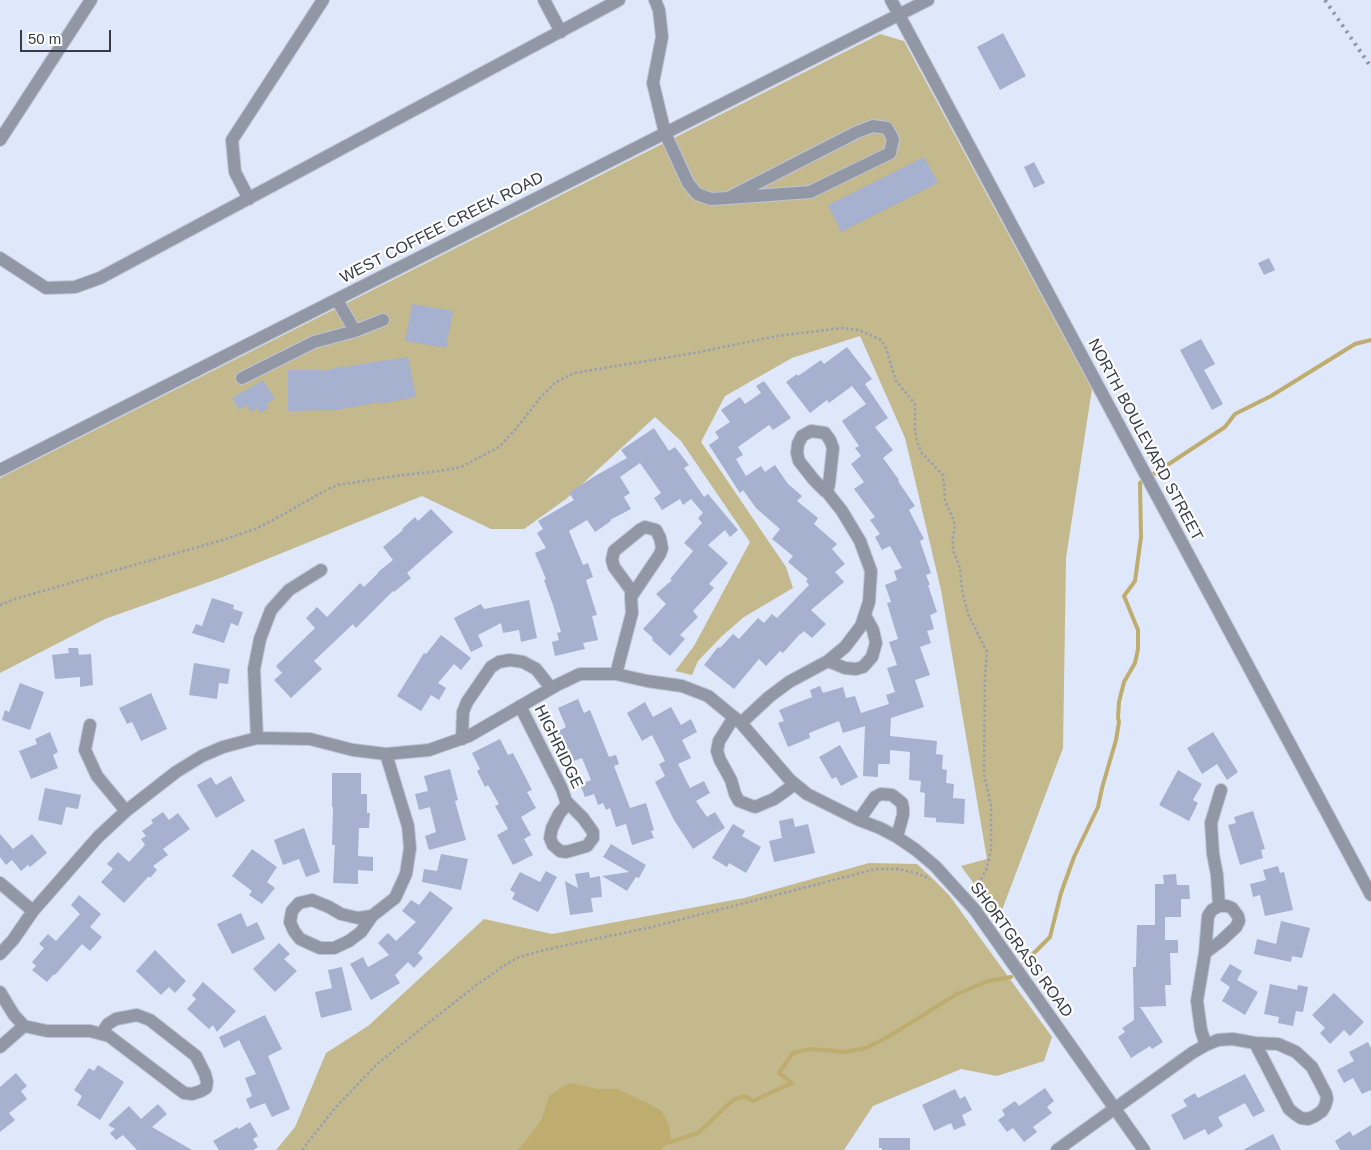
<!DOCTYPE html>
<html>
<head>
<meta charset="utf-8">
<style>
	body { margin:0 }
	#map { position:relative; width:1371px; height:1150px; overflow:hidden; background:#dfe7fa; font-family:Arial,sans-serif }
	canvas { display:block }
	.scale { position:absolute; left:20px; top:30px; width:91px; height:22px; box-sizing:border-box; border:2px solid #363b47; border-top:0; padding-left:6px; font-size:15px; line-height:18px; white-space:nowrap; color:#363b47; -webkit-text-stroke:4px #fff; paint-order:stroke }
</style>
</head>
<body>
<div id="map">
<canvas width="1371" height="1150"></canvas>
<div class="scale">50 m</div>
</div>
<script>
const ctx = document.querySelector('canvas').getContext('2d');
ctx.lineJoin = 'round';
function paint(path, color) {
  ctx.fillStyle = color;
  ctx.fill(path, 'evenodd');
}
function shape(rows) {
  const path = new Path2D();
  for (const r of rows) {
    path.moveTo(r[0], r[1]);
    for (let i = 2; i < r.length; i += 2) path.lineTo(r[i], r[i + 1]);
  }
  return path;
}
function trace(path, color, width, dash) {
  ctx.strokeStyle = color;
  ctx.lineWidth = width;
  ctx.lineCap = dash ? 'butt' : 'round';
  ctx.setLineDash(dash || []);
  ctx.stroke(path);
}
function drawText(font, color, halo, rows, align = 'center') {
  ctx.font = font + ' Arial,sans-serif';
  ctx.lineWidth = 4.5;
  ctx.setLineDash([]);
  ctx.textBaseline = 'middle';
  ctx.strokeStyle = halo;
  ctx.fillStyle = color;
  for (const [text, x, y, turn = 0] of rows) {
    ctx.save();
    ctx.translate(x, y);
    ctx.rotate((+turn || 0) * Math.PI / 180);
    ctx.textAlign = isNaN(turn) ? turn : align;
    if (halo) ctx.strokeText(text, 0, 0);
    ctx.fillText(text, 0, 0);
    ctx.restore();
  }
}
paint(shape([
	[880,34,904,41,1092,389,1066,558,1063,748,999,918,961,866,987,859,941,590,905,438,860,336,792,358,725,396,701,442,786,567,793,588,744,617,722,636,698,661,692,675,675,671,694,646,750,542,681,441,655,417,566,499,524,529,491,529,422,496,223,577,105,619,0,673,0,478],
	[869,863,917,864,933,879,949,895,1052,1037,1044,1061,997,1076,961,1069,873,1106,844,1150,276,1150,295,1127,326,1053,368,1026,484,919,552,934,744,898]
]), '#c4b88d');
paint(shape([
	[571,1083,598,1089,618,1089,661,1110,669,1125,671,1142,660,1150,517,1150,529,1137,542,1119,549,1096,560,1088]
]), '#bead6f');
trace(shape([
	[1024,963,1050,937,1061,893,1074,857,1098,807,1102,788,1116,740,1119,722,1118,718,1119,702,1124,682,1135,663,1138,649,1138,630,1124,596,1135,581,1141,537,1140,483,1225,427,1235,414,1271,396,1355,344,1371,340],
	[671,1142,698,1133,733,1100,745,1096,753,1101,792,1083,779,1073,793,1053,811,1049,845,1052,866,1048,886,1038,957,994,988,981,1011,977]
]), '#bead6f', 4);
paint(shape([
	[1003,33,1026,76,1000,90,977,47],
	[924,157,938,183,841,232,828,205],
	[1034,162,1045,183,1034,188,1024,167],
	[1269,258,1275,270,1264,275,1258,263],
	[412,304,453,311,446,348,405,341],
	[1201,339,1215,364,1204,370,1223,404,1212,410,1180,350],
	[847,347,872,379,865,384,888,418,875,427,893,450,883,458,899,480,898,481,915,506,909,510,924,539,920,541,931,573,926,575,930,585,928,585,937,612,930,615,934,629,927,631,931,643,920,647,930,675,915,680,924,707,891,718,890,736,937,741,936,754,943,755,942,769,947,770,946,783,954,784,953,798,965,799,964,824,936,822,936,818,924,817,925,793,920,792,921,781,909,780,910,752,890,750,890,764,878,764,878,777,863,776,865,726,843,733,839,721,809,733,810,738,788,747,778,723,784,721,779,710,812,697,810,690,820,686,823,693,843,687,846,698,855,696,861,713,889,704,886,695,895,692,887,668,897,665,889,642,898,639,887,603,891,602,885,585,897,580,894,571,902,568,890,546,882,550,875,537,880,534,870,520,875,517,854,489,864,482,851,464,861,456,855,448,859,446,842,421,866,404,852,386,829,403,827,400,810,413,786,382,797,374,798,376,821,360,824,364],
	[408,357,416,397,379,404,379,402,337,410,288,411,288,370,330,370,330,369,344,366,344,367,385,360,385,361],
	[263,380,275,399,266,404,269,408,260,413,257,408,251,412,247,405,239,410,232,398],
	[764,381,791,418,773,430,769,425,738,447,743,455,736,459,746,476,761,466,765,472,775,465,788,484,802,496,797,501,818,518,814,524,837,544,832,549,845,564,835,572,844,582,811,610,826,624,812,638,804,631,801,634,800,634,783,653,780,651,766,666,759,659,734,689,704,665,718,647,720,648,733,634,739,639,758,618,764,623,772,614,777,618,809,585,806,581,808,579,788,562,793,556,772,539,780,529,756,508,743,490,740,493,709,445,719,438,715,432,730,422,721,410,740,397,745,404,761,393,756,386],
	[654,428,669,451,675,447,689,465,684,468,704,497,708,494,738,530,730,537,725,530,708,545,728,563,709,584,714,588,693,611,698,617,680,635,685,639,670,656,652,640,653,638,643,629,666,604,656,594,672,580,670,579,693,551,684,543,702,523,698,518,703,513,691,499,683,505,680,499,662,510,654,498,661,493,640,463,620,477,630,493,624,497,631,509,610,520,611,521,595,532,587,520,569,531,583,565,588,563,593,577,586,580,597,615,592,616,598,640,583,643,585,649,555,656,552,642,559,640,557,633,561,632,553,605,544,580,546,579,535,553,546,548,537,533,543,529,538,521,574,500,569,493,595,476,627,458,621,450],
	[431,509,453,532,407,573,411,578,394,592,393,591,356,628,353,624,314,661,322,669,291,698,274,680,282,673,276,666,315,628,306,618,317,607,327,617,360,583,364,587,378,573,378,572,393,560,383,547,403,530,402,529,415,517,418,521],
	[212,598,234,605,233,609,243,612,238,626,231,623,224,643,192,633,196,624,202,626],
	[529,600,537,638,521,642,519,630,503,633,501,623,478,635,483,646,471,652,454,618,481,604,484,609],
	[441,635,471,658,461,670,454,664,438,683,446,688,439,700,431,695,421,711,397,696,424,653,426,654],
	[68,648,78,648,79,655,91,654,93,685,80,687,80,677,55,679,52,655,69,653],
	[194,663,230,669,228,684,219,683,217,699,189,695],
	[20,683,44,692,30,730,2,720,5,710,9,712],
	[151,693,167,729,141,741,132,722,127,724,119,708],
	[578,699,584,713,590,710,609,757,616,755,619,764,614,766,630,808,646,803,654,830,651,831,654,838,632,845,626,824,616,827,610,808,606,810,603,803,598,805,594,794,585,797,580,784,591,780,582,758,571,762,557,732,566,727,558,708],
	[645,702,653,717,671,707,681,725,691,719,697,732,682,740,691,758,678,764,690,788,704,781,710,793,696,801,707,817,715,812,725,828,693,849,674,820,655,782,665,776,659,764,665,761,652,735,642,741,627,713],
	[50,732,58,752,53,755,58,768,31,779,19,751,37,744,35,739],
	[1213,732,1238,772,1227,780,1217,764,1202,774,1187,748],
	[500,739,508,755,513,753,532,790,527,792,536,808,521,817,531,835,524,839,533,855,513,865,497,835,508,829,495,806,499,804,488,785,485,787,477,771,480,769,472,753],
	[840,745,858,777,841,786,836,777,832,779,819,757],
	[450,769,458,800,455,801,466,840,429,850,425,836,436,832,430,807,419,810,415,794,428,791,424,776],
	[1178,770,1202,784,1193,800,1198,803,1189,821,1159,805],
	[332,773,361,773,361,794,367,794,367,813,370,813,369,828,359,828,358,856,373,857,373,871,358,870,358,884,333,883,335,845,332,845,333,807,332,807],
	[231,776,245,801,216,818,197,785,211,777,216,785],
	[45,788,81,795,78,809,66,807,62,825,38,820],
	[1253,811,1265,849,1261,850,1263,858,1240,865,1228,825,1236,823,1234,817],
	[163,812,169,820,178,813,190,829,163,849,168,855,153,866,157,870,150,878,149,876,124,903,101,882,113,869,107,864,118,852,129,862,145,845,141,839,146,836,142,831,153,823,151,820],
	[793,818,795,827,808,824,815,853,774,862,769,841,782,838,779,821],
	[733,824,745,831,742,836,761,847,746,873,729,863,727,867,712,858],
	[304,828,320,872,306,877,299,859,283,865,274,840],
	[0,834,13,849,32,834,47,853,30,867,28,865,21,871,12,860,6,865,0,857],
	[611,844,646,865,639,878,636,877,627,891,602,876,629,872,603,857],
	[252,849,277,867,267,882,275,888,262,904,249,895,252,891,232,876],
	[441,854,468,859,461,890,422,882,424,869,437,871],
	[1278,866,1280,873,1284,872,1293,910,1265,916,1260,895,1253,897,1250,884,1266,880,1263,870],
	[546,871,557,877,538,912,512,899,515,893,510,890,520,872,540,882],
	[589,872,590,878,600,876,602,897,591,898,593,912,570,915,565,881,578,888,575,874],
	[1176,874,1177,885,1189,885,1190,899,1181,899,1181,917,1165,917,1165,940,1178,940,1178,953,1170,953,1171,985,1165,985,1166,1006,1140,1007,1163,1042,1152,1049,1150,1046,1131,1058,1118,1037,1125,1032,1122,1028,1134,1020,1133,967,1136,967,1137,925,1155,925,1155,884,1164,884,1163,875],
	[430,891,453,908,423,947,418,953,423,958,414,968,408,962,395,975,400,983,371,1000,350,964,363,957,368,967,389,955,378,943,388,933,396,941,416,922,402,911,411,900,419,905],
	[79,895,101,914,90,927,102,937,90,951,82,944,55,975,54,974,47,982,32,970,36,966,32,962,44,948,39,944,48,934,56,941,80,914,71,905],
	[241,913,247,927,257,922,265,939,232,954,217,924],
	[1281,921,1310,928,1302,958,1292,956,1291,962,1254,954,1257,939,1276,944],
	[279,943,290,954,284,959,297,971,275,992,253,969],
	[155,950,186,981,175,993,169,987,161,995,136,971],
	[1230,964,1242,971,1237,980,1258,992,1245,1015,1222,1001,1230,987,1220,980],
	[342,967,352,1010,321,1018,315,992,332,988,328,970],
	[203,982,236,1011,217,1032,213,1025,209,1029,187,1009,196,999,192,995],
	[1270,984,1297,990,1298,985,1308,987,1303,1012,1296,1011,1293,1026,1278,1023,1279,1017,1264,1014],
	[1334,993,1364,1022,1350,1036,1344,1030,1330,1044,1320,1033,1325,1028,1312,1015],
	[265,1015,282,1049,268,1056,290,1109,272,1117,265,1103,250,1109,246,1099,252,1096,245,1078,256,1074,239,1040,224,1048,219,1037],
	[1368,1042,1371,1048,1371,1090,1362,1094,1353,1078,1344,1083,1337,1070,1354,1061,1349,1052],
	[98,1065,124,1082,100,1120,77,1105,82,1096,74,1090,89,1068,94,1071],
	[16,1073,27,1086,21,1091,27,1099,9,1113,15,1120,0,1132,0,1087],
	[1245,1074,1265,1111,1253,1117,1245,1103,1218,1117,1223,1126,1208,1135,1205,1129,1184,1140,1171,1115,1187,1106,1183,1100,1195,1093,1198,1098],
	[1045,1088,1054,1101,1047,1107,1052,1113,1033,1127,1037,1132,1024,1142,1013,1128,1007,1132,998,1120,1005,1115,1002,1110,1015,1101,1019,1106],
	[955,1089,960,1099,965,1096,972,1110,962,1115,966,1125,954,1130,951,1123,934,1131,922,1105],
	[158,1104,167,1114,152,1127,192,1150,137,1150,123,1135,116,1140,110,1133,115,1129,108,1125,129,1106,141,1119],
	[250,1122,258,1136,253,1139,258,1147,253,1150,219,1150,213,1141,237,1127,239,1129],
	[1371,1125,1371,1150,1340,1150,1335,1141,1350,1131,1353,1136],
	[1273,1134,1281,1150,1243,1150],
	[879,1138,910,1138,910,1150,882,1150,882,1148,879,1148]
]), '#a6b1d0');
const minor = shape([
	[544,0,561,32],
	[655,0,659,10,662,37,653,83,665,133,688,183,697,194,711,199,728,198,810,192,890,153,893,139,887,128,873,126,857,132,728,198],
	[891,0,1371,895],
	[0,140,91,0],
	[249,199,235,172,232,140,323,0],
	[0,258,46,288,75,287,100,278,619,0],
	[337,300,355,331],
	[242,378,314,342,355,331,383,320],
	[0,470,928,0],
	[828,661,845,668,856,669,863,667,872,657,876,643,873,630,865,615],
	[616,674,632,613,631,597,631,590,614,567,612,560,614,551,641,529,645,527,656,530,660,538,662,548,660,554,631,597],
	[520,706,562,789,566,801,583,818,593,832,593,838,587,846,566,852,560,851,553,845,550,838,552,828,559,814,568,803],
	[734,717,719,741,717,751,720,760,731,780,735,794,739,801,755,807,774,799,795,784],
	[741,723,769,697,789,682,828,661,845,647,861,626,869,602,871,571,860,541,842,511,827,492,825,491,814,480,799,461,797,453,798,444,802,436,811,431,825,433,830,440,833,448,829,484,827,492],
	[90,725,85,750,97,776,126,811],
	[257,738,254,669,260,639,271,610,289,590,321,570],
	[462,739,463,712,467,702,491,667,499,662,510,660,523,662,536,669,551,688],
	[859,820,875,797,881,794,892,795,902,803,903,809,903,815,897,837],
	[0,883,33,911],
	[1219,906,1217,875,1213,854,1211,823,1221,790],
	[372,916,358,918,341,914,329,907,312,900,299,903,292,911,290,922,294,931,300,939,320,948,334,948,349,941,361,932,372,916,395,898,406,874,410,848,408,826,386,754],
	[1205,953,1221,941,1236,927,1239,921,1238,916,1232,908,1227,906,1219,906,1212,910,1208,916,1205,953,1197,1001,1201,1030,1206,1045],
	[0,954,13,940,33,911,98,837,126,811,176,772,202,756,223,747,257,738,310,739,353,750,386,754,429,750,469,736,557,685,580,674,616,674,647,681,682,686,708,696,741,723,790,780,807,794,859,820,880,828,897,837,916,850,935,866,975,910,1144,1150],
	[0,992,14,1015,24,1026,47,1031,90,1031,109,1036,184,1093,192,1094,201,1091,206,1088,207,1082,205,1074,196,1056,150,1020,137,1015,116,1019,108,1024,101,1034],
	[0,1047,24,1026],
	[1057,1150,1192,1053,1206,1045,1218,1040,1233,1039,1255,1043,1278,1044,1296,1052,1312,1067,1326,1094,1327,1099,1325,1106,1322,1111,1315,1116,1308,1119,1301,1118,1295,1114,1289,1109,1255,1043]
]);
trace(minor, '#bdc5d6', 14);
trace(shape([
	[0,605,15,599,70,583,223,540,255,529,275,519,328,489,338,485,395,476,439,471,461,467,499,447,514,431,541,397,556,382,574,373,694,353,777,336,842,328,859,330,881,340,886,348,896,381,915,404,915,429,917,442,922,453,942,474,944,482,945,501,952,516,955,526,953,538,953,550,960,568,962,590,968,614,987,652,985,676,984,774,991,805,991,849,987,868,980,881,972,889],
	[302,1150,335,1108,377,1064,475,986,505,965,519,957,548,949,652,927,876,869,899,869,919,874,930,879]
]), '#989faf', 2.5, [2.5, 2.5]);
trace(minor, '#9297a5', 12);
trace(shape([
	[1325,0,1371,67]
]), '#9097a7', 4, [2.5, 5]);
drawText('16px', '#363b47', '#fff', [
	["WEST COFFEE CREEK ROAD",442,228,-27],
	["NORTH BOULEVARD STREET",1145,440,62],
	["HIGHRIDGE",558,747,64],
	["SHORTGRASS ROAD",1021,950,54]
]);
</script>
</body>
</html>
